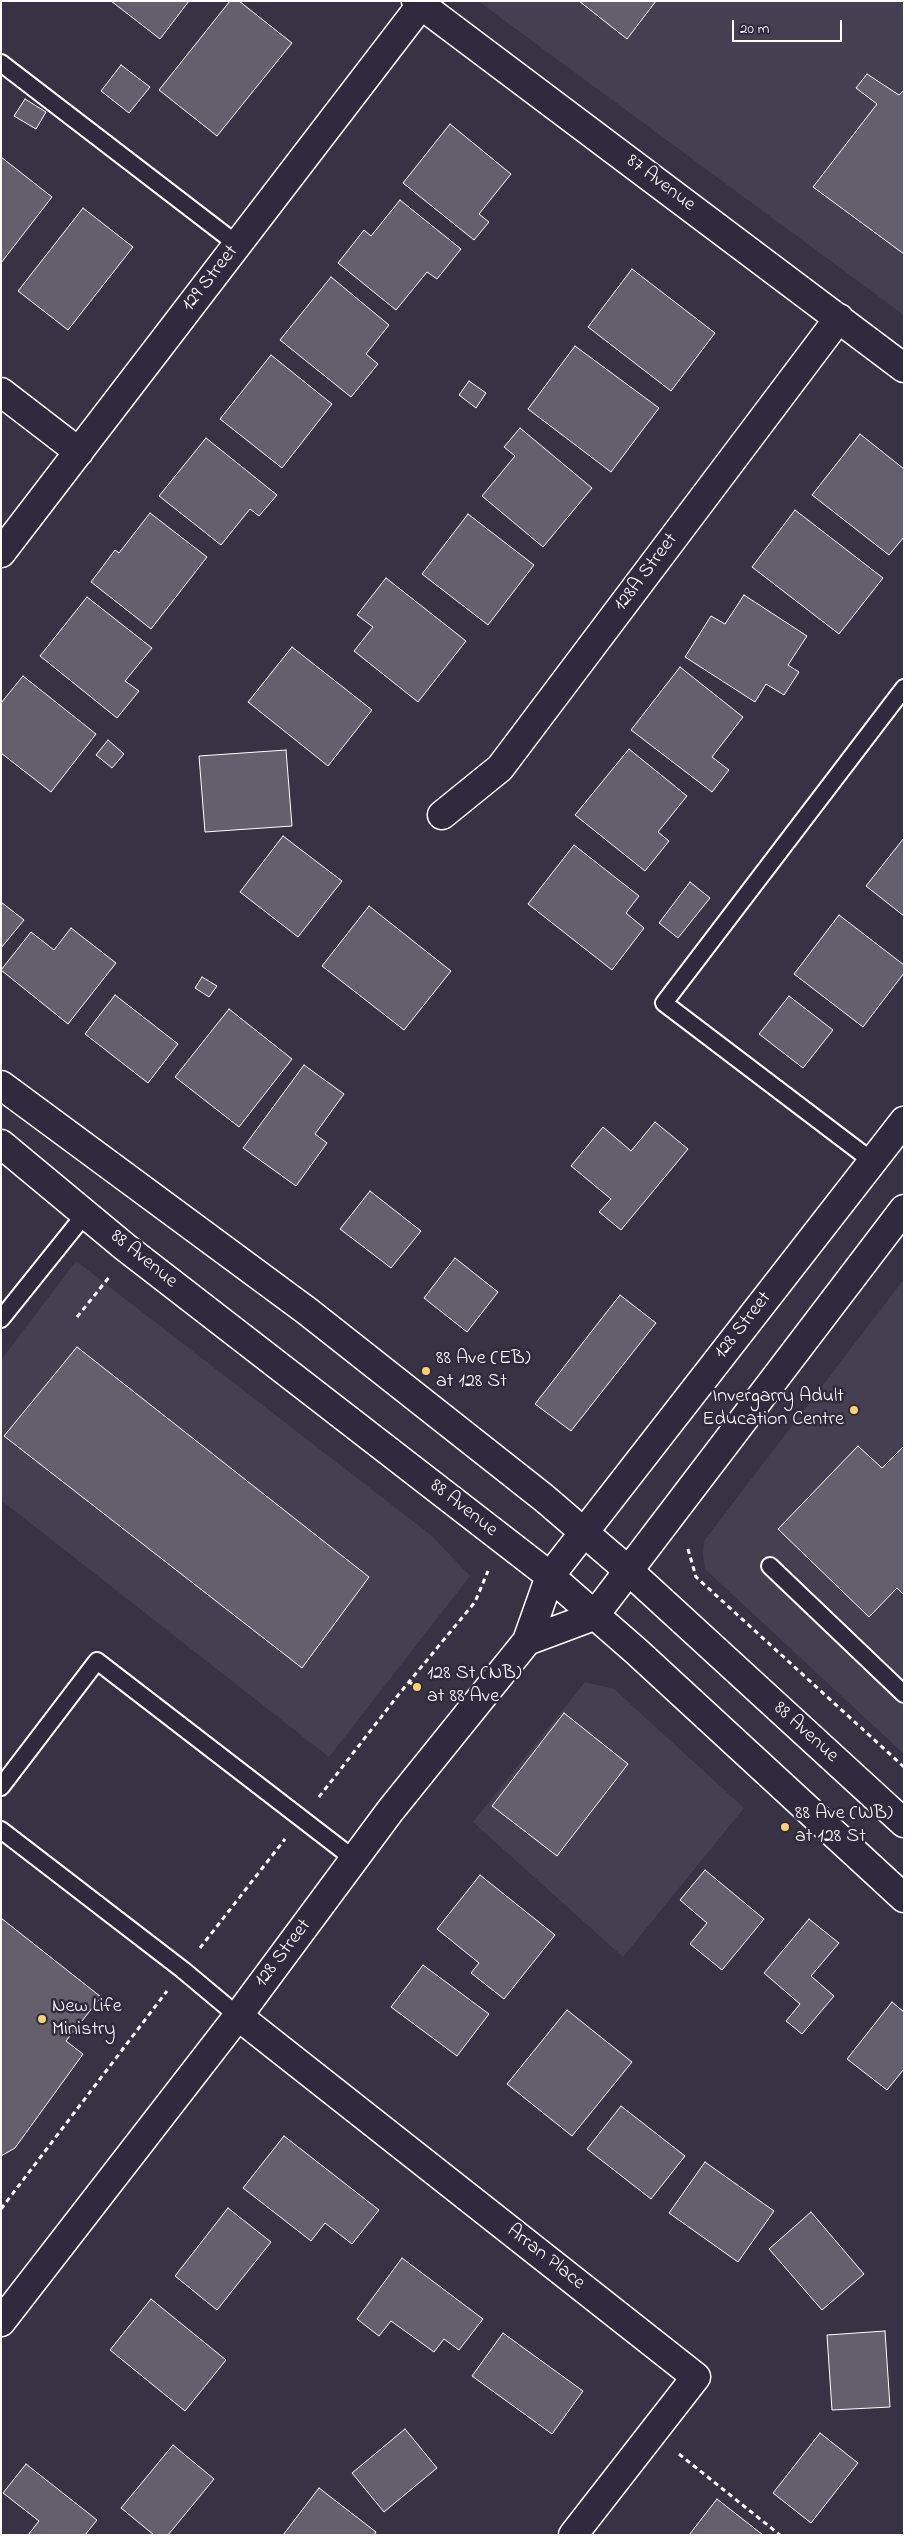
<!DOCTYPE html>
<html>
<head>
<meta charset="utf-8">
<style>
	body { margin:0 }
	#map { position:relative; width:905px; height:2536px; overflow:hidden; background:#373345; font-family:"Indie Flower",sans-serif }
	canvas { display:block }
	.frame { position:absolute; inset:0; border:2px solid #fff; pointer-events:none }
	.scale { position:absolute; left:732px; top:20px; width:110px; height:22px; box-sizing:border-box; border:2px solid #fff; border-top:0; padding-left:6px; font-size:15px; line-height:18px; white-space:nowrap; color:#fff; -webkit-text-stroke:4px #2f2a3d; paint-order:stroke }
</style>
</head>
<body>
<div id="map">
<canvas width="905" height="2536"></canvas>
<div class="frame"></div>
<div class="scale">20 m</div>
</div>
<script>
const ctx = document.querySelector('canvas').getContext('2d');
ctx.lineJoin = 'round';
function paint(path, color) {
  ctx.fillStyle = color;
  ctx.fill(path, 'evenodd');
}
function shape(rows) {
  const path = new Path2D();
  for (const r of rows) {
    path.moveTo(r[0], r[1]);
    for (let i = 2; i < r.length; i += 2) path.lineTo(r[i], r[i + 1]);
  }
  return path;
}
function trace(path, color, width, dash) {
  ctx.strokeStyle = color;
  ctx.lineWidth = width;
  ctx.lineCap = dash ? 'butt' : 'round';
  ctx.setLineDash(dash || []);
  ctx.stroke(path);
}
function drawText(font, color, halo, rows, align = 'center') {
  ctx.font = font + ' "Indie Flower",sans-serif';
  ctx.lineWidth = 5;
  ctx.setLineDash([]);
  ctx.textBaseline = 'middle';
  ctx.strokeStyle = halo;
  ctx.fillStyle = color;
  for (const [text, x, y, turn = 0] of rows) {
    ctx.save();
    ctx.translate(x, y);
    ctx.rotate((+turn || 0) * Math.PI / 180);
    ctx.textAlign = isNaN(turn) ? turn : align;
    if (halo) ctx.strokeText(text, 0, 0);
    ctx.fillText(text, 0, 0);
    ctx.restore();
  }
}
paint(shape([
	[478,1,904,1,904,315],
	[76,1261,432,1536,470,1576,329,1757,1,1500,1,1360],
	[904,1279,904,1754,705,1569,703,1555,704,1541],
	[585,1682,614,1689,744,1808,623,1957,473,1822]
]), '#444051');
const building = shape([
	[111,1,189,1,160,39,111,1],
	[230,1,239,1,292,43,217,136,159,90,230,1],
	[579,1,656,1,627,39,579,1],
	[121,65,150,87,129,113,101,91,121,65],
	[867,74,899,95,904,90,904,254,813,187,877,104,856,88,867,74],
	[25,99,46,112,36,129,14,116,25,99],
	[450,124,511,174,479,214,489,222,474,240,403,183,450,124],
	[1,157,52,197,1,263,1,157],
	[400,200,461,249,437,279,427,272,396,310,338,263,364,230,371,236,400,200],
	[83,208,133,247,68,330,18,291,83,208],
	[632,269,715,333,671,391,588,327,632,269],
	[331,277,389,325,366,354,378,364,351,397,280,340,331,277],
	[575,346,659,408,611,472,528,409,575,346],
	[271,355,332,404,282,468,220,419,271,355],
	[469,381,486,393,476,408,459,395,469,381],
	[520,428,592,488,543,547,482,496,515,456,504,447,520,428],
	[860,434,904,469,904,537,889,555,812,495,860,434],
	[206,438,277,495,259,516,250,509,221,545,159,496,206,438],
	[795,510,883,578,839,634,752,567,795,510],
	[150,513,207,557,151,629,91,582,115,550,119,553,150,513],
	[468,514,534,565,488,625,422,574,468,514],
	[386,578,466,641,418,702,354,651,373,627,357,615,386,578],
	[744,595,807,636,788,665,799,672,784,695,766,684,755,702,685,657,711,616,725,624,744,595],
	[87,597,152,648,125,681,139,691,117,718,40,656,87,597],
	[292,647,372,710,328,766,248,702,292,647],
	[680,667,743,717,712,757,729,770,712,792,631,730,680,667],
	[23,676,96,734,51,792,1,753,1,703,23,676],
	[108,740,124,754,112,768,96,755,108,740],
	[629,749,687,796,658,832,669,841,645,871,575,815,629,749],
	[286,750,292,826,205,832,199,756,286,750],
	[283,836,342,881,298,937,240,892,283,836],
	[904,838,904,916,866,886,904,838],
	[574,845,639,896,626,913,644,928,612,970,528,904,574,845],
	[690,882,710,898,678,938,659,923,690,882],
	[1,902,24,920,1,948,1,902],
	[369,906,451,971,404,1030,322,966,369,906],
	[839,915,904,965,904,973,863,1027,794,974,839,915],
	[71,928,116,963,68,1024,1,970,31,932,54,950,71,928],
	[202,977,217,986,209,997,195,988,202,977],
	[115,995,178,1044,148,1083,85,1034,115,995],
	[789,996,833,1030,803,1068,759,1034,789,996],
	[229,1009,292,1059,239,1127,175,1077,229,1009],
	[304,1065,344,1094,315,1134,327,1143,296,1186,243,1148,304,1065],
	[655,1122,688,1149,621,1230,599,1212,611,1199,571,1166,603,1127,631,1151,655,1122],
	[370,1191,421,1231,391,1268,340,1229,370,1191],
	[455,1258,498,1292,467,1332,424,1298,455,1258],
	[620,1295,656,1323,571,1431,535,1404,620,1295],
	[77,1347,369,1577,302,1668,4,1436,77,1347],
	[858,1446,882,1468,904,1446,904,1595,897,1588,869,1617,778,1529,858,1446],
	[564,1713,628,1764,557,1856,492,1806,564,1713],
	[705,1870,764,1919,722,1970,690,1944,707,1923,680,1900,705,1870],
	[480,1875,555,1935,504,1999,471,1973,479,1963,437,1929,480,1875],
	[1,1918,101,1997,66,2041,83,2054,15,2148,1,2156,1,1918],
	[809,1919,839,1943,811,1976,834,1996,802,2034,786,2021,800,2004,764,1973,809,1919],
	[423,1965,489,2014,457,2056,391,2007,423,1965],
	[892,2002,904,2012,904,2069,887,2090,847,2059,892,2002],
	[567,2010,632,2062,572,2136,507,2084,567,2010],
	[621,2106,685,2156,651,2199,587,2149,621,2106],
	[284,2136,379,2210,352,2244,325,2223,311,2241,243,2188,284,2136],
	[705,2162,774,2211,738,2262,669,2213,705,2162],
	[228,2208,271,2242,217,2310,175,2276,228,2208],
	[811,2212,864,2274,822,2310,769,2249,811,2212],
	[402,2258,483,2319,459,2350,444,2339,434,2352,391,2321,379,2336,357,2319,402,2258],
	[151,2299,226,2360,185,2411,110,2350,151,2299],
	[885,2331,890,2407,832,2410,827,2335,885,2331],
	[503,2333,583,2391,552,2434,472,2376,503,2333],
	[405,2429,437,2468,384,2512,352,2473,405,2429],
	[820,2433,858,2463,811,2523,773,2493,820,2433],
	[173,2445,214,2479,168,2535,154,2535,121,2508,173,2445],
	[26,2464,97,2520,85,2535,28,2535,39,2521,3,2493,26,2464],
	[319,2488,376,2532,374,2535,283,2535,319,2488],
	[717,2499,763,2535,689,2535,717,2499]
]);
paint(building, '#635f6d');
trace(building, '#fff', 1);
const lane = shape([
	[1,63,238,245],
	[872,1161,664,1003,904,688],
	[1,1319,86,1213],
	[770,1566,904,1694],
	[1,1787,97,1661,354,1859],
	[1,1830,183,1970,238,2016]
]);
const street = shape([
	[416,1,904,368],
	[1,392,79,452],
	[1,553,421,5],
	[442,815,500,768,839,318],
	[238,2016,696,2377,573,2535]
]);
const secondary = shape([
	[1,1085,307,1311,544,1498,629,1571,904,1823],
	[1,1144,125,1247,550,1576,636,1651,904,1898],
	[594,1616,904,1209],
	[527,1641,594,1616],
	[1,2322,238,2016,390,1811,527,1641,550,1576,904,1121]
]);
trace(lane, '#fff', 20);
trace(street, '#fff', 31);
trace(secondary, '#fff', 31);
trace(shape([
	[77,1317,110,1276],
	[688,1549,696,1577,904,1767],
	[409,1682,417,1687],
	[319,1797,399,1694,475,1602,488,1571],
	[200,1948,285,1839],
	[1,2209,167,1991],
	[679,2454,780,2535]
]), '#fff', 3, [5, 4]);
trace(lane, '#2f2a3d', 16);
trace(street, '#2f2a3d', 28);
trace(secondary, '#2f2a3d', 28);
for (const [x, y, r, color] of [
	[426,1371,5,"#ffd166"],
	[854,1410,5,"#ffd166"],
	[417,1687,5,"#ffd166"],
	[785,1827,5,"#ffd166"],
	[42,2019,5,"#ffd166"]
]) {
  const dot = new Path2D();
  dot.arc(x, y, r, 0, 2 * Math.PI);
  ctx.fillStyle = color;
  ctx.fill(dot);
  trace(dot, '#2f2a3d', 2);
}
drawText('20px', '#fff', '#2f2a3d', [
	["87 Avenue",660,184,37],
	["129 Street",211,279,-52],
	["128A Street",647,573,-53],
	["88 Avenue",143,1260,39],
	["128 Street",744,1326,-52],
	["88 Avenue",463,1509,38],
	["88 Avenue",805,1733,42],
	["128 Street",284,1954,-53],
	["Arran Place",545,2258,38]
]);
drawText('20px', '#fff', '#2f2a3d', [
	["88 Ave (EB)",436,1360],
	["at 128 St",436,1383],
	["Invergarry Adult",844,1398,"right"],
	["Education Centre",844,1421,"right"],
	["128 St (NB)",427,1675],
	["at 88 Ave",427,1698],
	["88 Ave (WB)",795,1815],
	["at 128 St",795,1838],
	["New Life",52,2008],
	["Ministry",52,2031]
], 'left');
</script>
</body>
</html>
